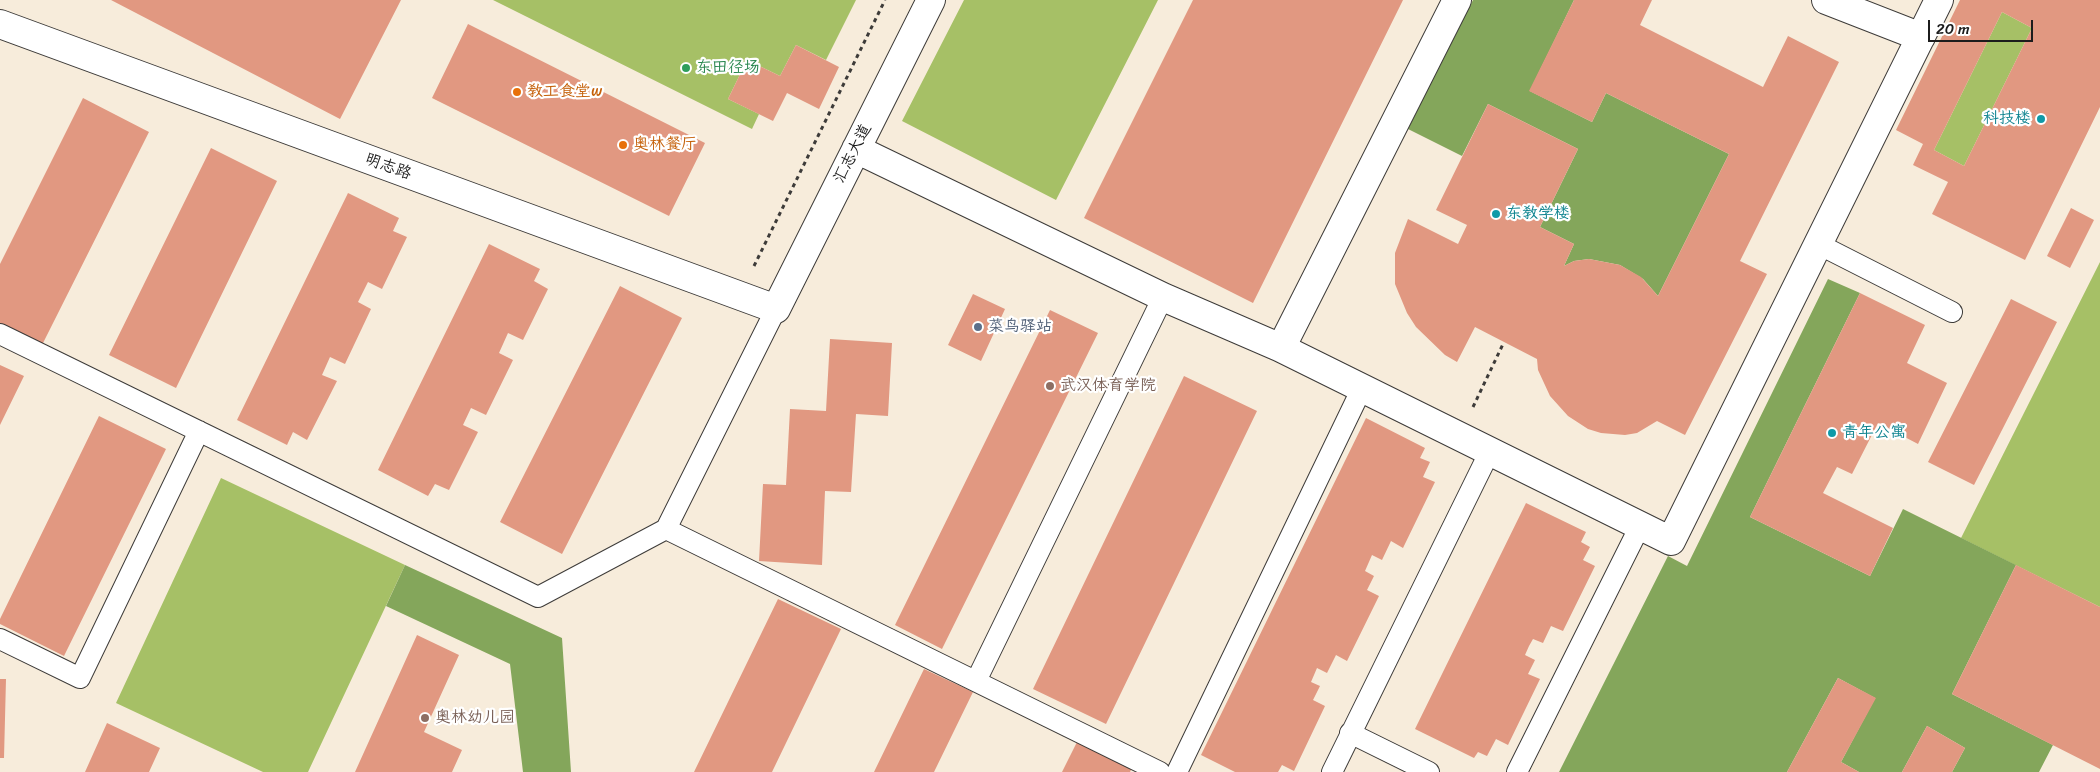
<!DOCTYPE html>
<html>
<head>
<meta charset="utf-8">
<style>
	body { margin:0 }
	#map { position:relative; width:2100px; height:772px; overflow:hidden; background:#f7ecdb; font-family:Sriracha,sans-serif }
	canvas { display:block }
	.scale { position:absolute; left:1928px; top:20px; width:105px; height:22px; box-sizing:border-box; border:2px solid #1c1c1c; border-top:0; padding-left:6px; font-size:15px; line-height:18px; white-space:nowrap; color:#1c1c1c; -webkit-text-stroke:4px #fff; paint-order:stroke }
</style>
</head>
<body>
<div id="map">
<canvas width="2100" height="772"></canvas>
<div class="scale">20 m</div>
</div>
<script>
const ctx = document.querySelector('canvas').getContext('2d');
ctx.lineJoin = 'round';
function paint(path, color) {
  ctx.fillStyle = color;
  ctx.fill(path, 'evenodd');
}
function shape(rows) {
  const path = new Path2D();
  for (const r of rows) {
    path.moveTo(r[0], r[1]);
    for (let i = 2; i < r.length; i += 2) path.lineTo(r[i], r[i + 1]);
  }
  return path;
}
function trace(path, color, width, dash) {
  ctx.strokeStyle = color;
  ctx.lineWidth = width;
  ctx.lineCap = dash ? 'butt' : 'round';
  ctx.setLineDash(dash || []);
  ctx.stroke(path);
}
function drawText(font, color, halo, rows, align = 'center') {
  ctx.font = font + ' Sriracha,"LXGW WenKai TC",sans-serif';
  ctx.lineWidth = 4.5;
  ctx.setLineDash([]);
  ctx.textBaseline = 'middle';
  ctx.strokeStyle = halo;
  ctx.fillStyle = color;
  for (const [text, x, y, turn = 0] of rows) {
    ctx.save();
    ctx.translate(x, y);
    ctx.rotate((+turn || 0) * Math.PI / 180);
    ctx.textAlign = isNaN(turn) ? turn : align;
    if (halo) ctx.strokeText(text, 0, 0);
    ctx.fillText(text, 0, 0);
    ctx.restore();
  }
}
paint(shape([
	[493,0,856,0,826,60,796,45,780,76,747,60,728,99,759,114,752,129],
	[964,0,1158,0,1056,200,902,121],
	[2002,12,2032,28,1964,166,1934,150],
	[2100,262,2100,607,1961,538],
	[221,478,405,565,308,772,263,772,116,703]
]), '#a6c066');
paint(shape([
	[1473,0,1574,0,1530,91,1592,122,1606,93,1729,154,1658,296,1643,279,1620,265,1589,259,1574,261,1564,266,1574,244,1540,227,1578,149,1488,104,1462,156,1408,129],
	[1828,279,1860,293,1750,517,1870,576,1903,509,2016,565,1952,694,2053,745,2039,772,1952,772,1965,748,1927,726,1902,772,1859,772,1841,762,1875,698,1838,678,1787,772,1559,772,1668,556,1687,566],
	[405,565,562,638,571,772,523,772,510,664,386,606]
]), '#84a65b');
paint(shape([
	[111,0,401,0,340,119],
	[1193,0,1403,0,1253,303,1084,218],
	[1574,0,1652,0,1640,25,1763,87,1788,36,1839,62,1740,261,1767,274,1685,435,1657,421,1637,433,1625,435,1601,433,1588,429,1568,416,1550,396,1538,370,1537,359,1475,327,1457,362,1445,355,1416,327,1407,313,1395,284,1395,253,1408,219,1458,244,1467,225,1436,210,1488,104,1578,149,1540,227,1574,244,1564,266,1574,261,1589,259,1620,265,1641,277,1658,296,1729,154,1606,93,1592,122,1529,91],
	[1960,0,2100,0,2100,107,2025,260,1932,214,1948,182,1913,165,1923,144,1896,130],
	[2002,12,2032,28,1964,166,1934,150],
	[468,24,705,143,669,216,432,98],
	[796,45,839,67,819,109,787,93,773,121,728,99,747,60,780,76],
	[83,98,149,132,41,347,0,326,0,264],
	[211,148,277,181,176,388,109,355],
	[348,193,399,218,393,231,407,237,382,289,368,282,358,302,371,309,345,364,330,357,322,375,337,381,307,440,293,432,287,445,237,420],
	[2071,208,2094,220,2070,268,2047,256],
	[489,244,540,269,534,281,548,289,523,340,508,333,499,353,513,360,486,415,471,408,463,425,478,432,449,490,435,484,428,496,378,470],
	[620,286,682,318,562,554,500,522],
	[1860,293,1925,325,1907,363,1947,383,1918,444,1878,423,1852,474,1837,467,1823,493,1893,528,1870,576,1750,517],
	[973,294,1005,309,981,361,948,345],
	[2011,299,2057,322,1974,485,1928,462],
	[1050,310,1098,333,942,649,895,625],
	[830,339,892,343,888,416,856,414,851,492,825,491,822,565,759,561,763,484,786,485,790,409,826,411],
	[0,365,24,376,0,425],
	[1184,376,1257,411,1106,724,1033,689],
	[99,416,166,449,64,656,0,624,0,619],
	[1366,418,1425,448,1420,458,1430,462,1423,477,1435,482,1403,548,1391,541,1382,560,1372,555,1365,571,1374,576,1367,590,1379,596,1347,661,1336,655,1327,673,1317,668,1311,682,1320,686,1313,700,1325,706,1294,771,1282,765,1278,772,1235,772,1201,755],
	[1526,503,1586,532,1581,542,1590,547,1583,560,1595,566,1563,631,1551,626,1543,643,1533,639,1529,646,1525,655,1535,660,1528,674,1540,679,1508,745,1496,739,1487,756,1478,752,1474,758,1415,729],
	[2016,565,2100,607,2100,769,1952,694],
	[778,599,841,629,772,772,694,772],
	[417,635,459,655,424,732,462,750,452,772,355,772],
	[924,669,973,692,934,772,874,772],
	[1838,678,1876,698,1841,762,1859,772,1787,772],
	[0,679,6,679,4,758,0,758],
	[107,723,160,748,149,772,85,772],
	[1927,726,1965,748,1952,772,1902,772],
	[1077,742,1132,768,1130,772,1062,772]
]), '#e19881');
const lane = shape([
	[1818,244,1952,312],
	[0,334,538,597,666,529,776,309],
	[666,529,1160,772],
	[0,639,80,678,199,431],
	[976,681,1163,297],
	[1350,733,1429,772],
	[1177,772,1362,388],
	[1332,772,1490,451],
	[1517,772,1640,526]
]);
const street = shape([
	[1826,0,1921,37],
	[0,24,776,309,931,0],
	[856,149,1163,297,1281,348,1671,541,1939,0],
	[1281,348,1457,0]
]);
trace(lane, '#3d3b39', 22);
trace(street, '#3d3b39', 30);
trace(shape([
	[754,266,885,0],
	[1473,407,1504,342]
]), '#3d3b39', 3, [4, 4]);
trace(lane, '#fff', 20);
trace(street, '#fff', 28);
for (const [x, y, r, color] of [
	[686,68,5,"#2e9e5b"],
	[517,92,5,"#e8710a"],
	[2041,119,5,"#0f9aa8"],
	[623,145,5,"#e8710a"],
	[1496,214,5,"#0f9aa8"],
	[978,327,5,"#5c6f8a"],
	[1050,386,5,"#8d6e63"],
	[1832,433,5,"#0f9aa8"],
	[425,718,5,"#8d6e63"]
]) {
  const dot = new Path2D();
  dot.arc(x, y, r, 0, 2 * Math.PI);
  ctx.fillStyle = color;
  ctx.fill(dot);
  trace(dot, '#fff', 2);
}
drawText('16px', '#27864d', '#fff', [
	["东田径场",696,68]
], 'left');
drawText('16px', '#c56008', '#fff', [
	["教工食堂w",527,92],
	["奥林餐厅",633,145]
], 'left');
drawText('16px', '#0d838f', '#fff', [
	["科技楼",2031,119,"right"],
	["东教学楼",1506,214],
	["青年公寓",1842,433]
], 'left');
drawText('16px', '#1c1c1c', '#fff', [
	["汇志大道",853,154,-63],
	["明志路",388,167,20]
]);
drawText('16px', '#4e5e75', '#fff', [
	["菜鸟驿站",988,327]
], 'left');
drawText('16px', '#785e54', '#fff', [
	["武汉体育学院",1060,386],
	["奥林幼儿园",435,718]
], 'left');
</script>
</body>
</html>
